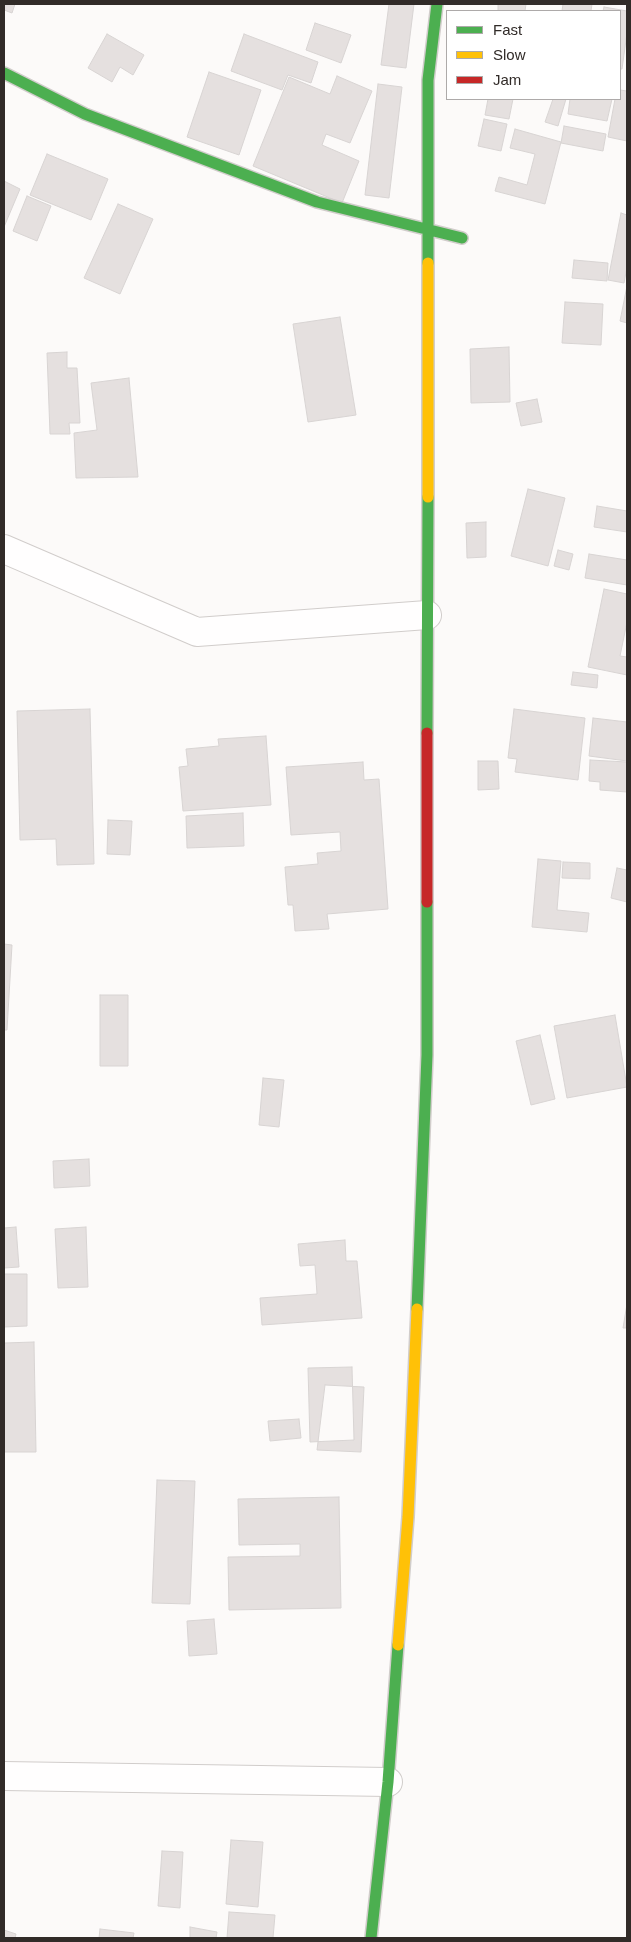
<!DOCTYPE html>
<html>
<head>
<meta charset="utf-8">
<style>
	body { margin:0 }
	#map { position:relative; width:631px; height:1942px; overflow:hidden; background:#fcfaf9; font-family:Arial,sans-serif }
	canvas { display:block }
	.frame { position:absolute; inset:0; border:5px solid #312b28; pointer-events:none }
	.legend { position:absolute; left:446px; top:10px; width:175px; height:90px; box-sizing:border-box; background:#fff; border:1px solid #adaaa9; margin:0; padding:6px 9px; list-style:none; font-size:15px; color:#312b28 }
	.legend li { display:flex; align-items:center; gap:10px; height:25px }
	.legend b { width:25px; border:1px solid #adaaa9 }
</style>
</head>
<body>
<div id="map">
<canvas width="631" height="1942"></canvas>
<div class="frame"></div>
<ul class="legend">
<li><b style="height:6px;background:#4caf50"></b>Fast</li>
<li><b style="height:6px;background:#ffc107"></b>Slow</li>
<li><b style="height:6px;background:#c62828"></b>Jam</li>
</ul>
</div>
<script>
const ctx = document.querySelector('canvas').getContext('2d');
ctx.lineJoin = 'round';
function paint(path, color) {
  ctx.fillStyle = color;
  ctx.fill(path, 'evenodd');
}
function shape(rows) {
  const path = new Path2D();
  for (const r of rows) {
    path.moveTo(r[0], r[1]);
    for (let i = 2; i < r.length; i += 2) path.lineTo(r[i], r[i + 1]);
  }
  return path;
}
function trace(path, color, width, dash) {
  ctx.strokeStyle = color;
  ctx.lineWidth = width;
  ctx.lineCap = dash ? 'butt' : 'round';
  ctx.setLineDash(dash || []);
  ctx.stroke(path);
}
const building = shape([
	[4,4,15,4,12,13,4,10,4,4],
	[389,4,414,4,406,68,381,65,389,4],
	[498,4,526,4,525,11,498,11,498,4],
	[563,4,592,4,591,11,562,11,563,4],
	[604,7,627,11,627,33,622,69,620,69,620,11,603,11,604,7],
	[315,23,351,35,341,63,306,50,315,23],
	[107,34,144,55,133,75,120,67,112,82,88,68,107,34],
	[244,34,318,62,311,83,288,75,282,90,231,71,244,34],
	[209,72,261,90,239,155,187,137,209,72],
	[337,76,372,91,350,143,326,134,322,145,359,161,342,203,253,166,289,77,330,94,337,76],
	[378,84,402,87,389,198,365,195,378,84],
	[620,90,627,91,627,141,608,137,615,99,620,99,620,90],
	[488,99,513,99,509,119,485,115,488,99],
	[553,99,566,99,558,126,545,122,553,99],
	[570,99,612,99,607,121,568,114,570,99],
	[484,119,507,124,501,151,478,146,484,119],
	[564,126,606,134,603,151,561,143,564,126],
	[515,129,561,142,545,204,495,191,499,177,527,185,535,154,510,148,515,129],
	[47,154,108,179,91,220,30,195,47,154],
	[4,181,20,189,4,227,4,181],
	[27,196,51,206,37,241,13,231,27,196],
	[118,204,153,219,120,294,84,278,118,204],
	[621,213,627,215,627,267,624,283,608,280,621,213],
	[574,260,608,263,607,281,572,278,574,260],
	[627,286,627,323,620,321,627,286],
	[565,302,603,304,601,345,562,343,565,302],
	[340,317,356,415,308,422,293,324,340,317],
	[509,347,510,402,471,403,470,349,509,347],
	[67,352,67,368,77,368,80,423,69,423,70,434,50,434,47,353,67,352],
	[129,378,138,477,76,478,74,433,97,430,91,383,129,378],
	[537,399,542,422,521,426,516,403,537,399],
	[528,489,565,498,548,566,511,556,528,489],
	[597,506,627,511,627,532,594,527,597,506],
	[486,522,486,557,467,558,466,523,486,522],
	[558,550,573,554,569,570,554,566,558,550],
	[589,554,627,560,627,585,585,578,589,554],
	[604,589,627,594,627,622,620,656,627,657,627,675,588,667,604,589],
	[573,672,598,675,597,688,571,685,573,672],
	[90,709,94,864,57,865,56,839,20,840,17,711,90,709],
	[514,709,585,718,578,780,515,772,517,759,508,758,514,709],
	[593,718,627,722,627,761,589,756,593,718],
	[266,736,271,805,183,811,179,767,188,766,186,749,219,746,218,739,266,736],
	[590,760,627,762,627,792,600,790,600,782,589,781,590,760],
	[478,761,498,761,499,789,478,790,478,761],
	[363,762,364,780,379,779,388,909,327,914,329,929,295,931,293,905,288,905,285,867,318,864,317,853,341,851,340,832,291,835,286,767,363,762],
	[243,813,244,846,187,848,186,816,243,813],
	[108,820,132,821,130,855,107,854,108,820],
	[538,859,561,861,557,910,589,913,587,932,532,927,538,859],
	[563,862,590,863,590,879,562,878,563,862],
	[617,868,627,870,627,902,611,898,617,868],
	[4,944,12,945,7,1030,4,1030,4,944],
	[100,995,128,995,128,1066,100,1066,100,995],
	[615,1015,627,1087,567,1098,554,1026,615,1015],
	[540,1035,555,1099,531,1105,516,1041,540,1035],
	[263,1078,284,1080,279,1127,259,1125,263,1078],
	[89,1159,90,1186,54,1188,53,1161,89,1159],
	[16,1227,19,1267,4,1268,4,1228,16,1227],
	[86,1227,88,1287,58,1288,55,1229,86,1227],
	[345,1240,346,1261,357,1261,362,1318,262,1325,260,1298,317,1294,315,1265,300,1266,298,1244,345,1240],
	[4,1274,27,1274,27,1326,4,1327,4,1274],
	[627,1304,627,1328,623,1328,627,1304],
	[34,1342,36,1452,4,1452,4,1343,34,1342],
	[352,1367,354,1440,310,1442,308,1368,352,1367],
	[325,1385,364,1387,361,1452,317,1450,325,1385],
	[299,1419,301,1438,270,1441,268,1421,299,1419],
	[157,1480,195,1481,190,1604,152,1603,157,1480],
	[339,1497,341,1608,229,1610,228,1557,300,1556,300,1544,239,1545,238,1499,339,1497],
	[214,1619,217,1654,189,1656,187,1621,214,1619],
	[231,1840,263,1842,258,1907,226,1904,231,1840],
	[162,1851,183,1852,180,1908,158,1906,162,1851],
	[229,1912,275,1915,273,1938,227,1938,229,1912],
	[190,1927,217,1932,216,1938,190,1938,190,1927],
	[100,1929,134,1933,133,1938,99,1938,100,1929],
	[4,1930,16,1934,15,1938,4,1938,4,1930]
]);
paint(building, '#e5e0df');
trace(building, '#d8d4d3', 1);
const street = shape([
	[4,549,197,632,427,615],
	[4,1776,388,1782]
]);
const fast = shape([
	[4,73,85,114,317,202,462,238],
	[428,263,428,80,437,4],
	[427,733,428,497],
	[417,1309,427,1055,427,902],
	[371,1938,388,1782,398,1645]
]);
const slow = shape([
	[428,497,428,263],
	[398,1645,408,1517,417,1309]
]);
const jam = shape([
	[427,902,427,733]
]);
trace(street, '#d1cdcb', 30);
trace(fast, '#d1cdcb', 14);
trace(slow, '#d1cdcb', 14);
trace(jam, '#d1cdcb', 14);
trace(street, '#fffefe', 28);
trace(fast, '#4caf50', 11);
trace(slow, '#ffc107', 11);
trace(jam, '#c62828', 11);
</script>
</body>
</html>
